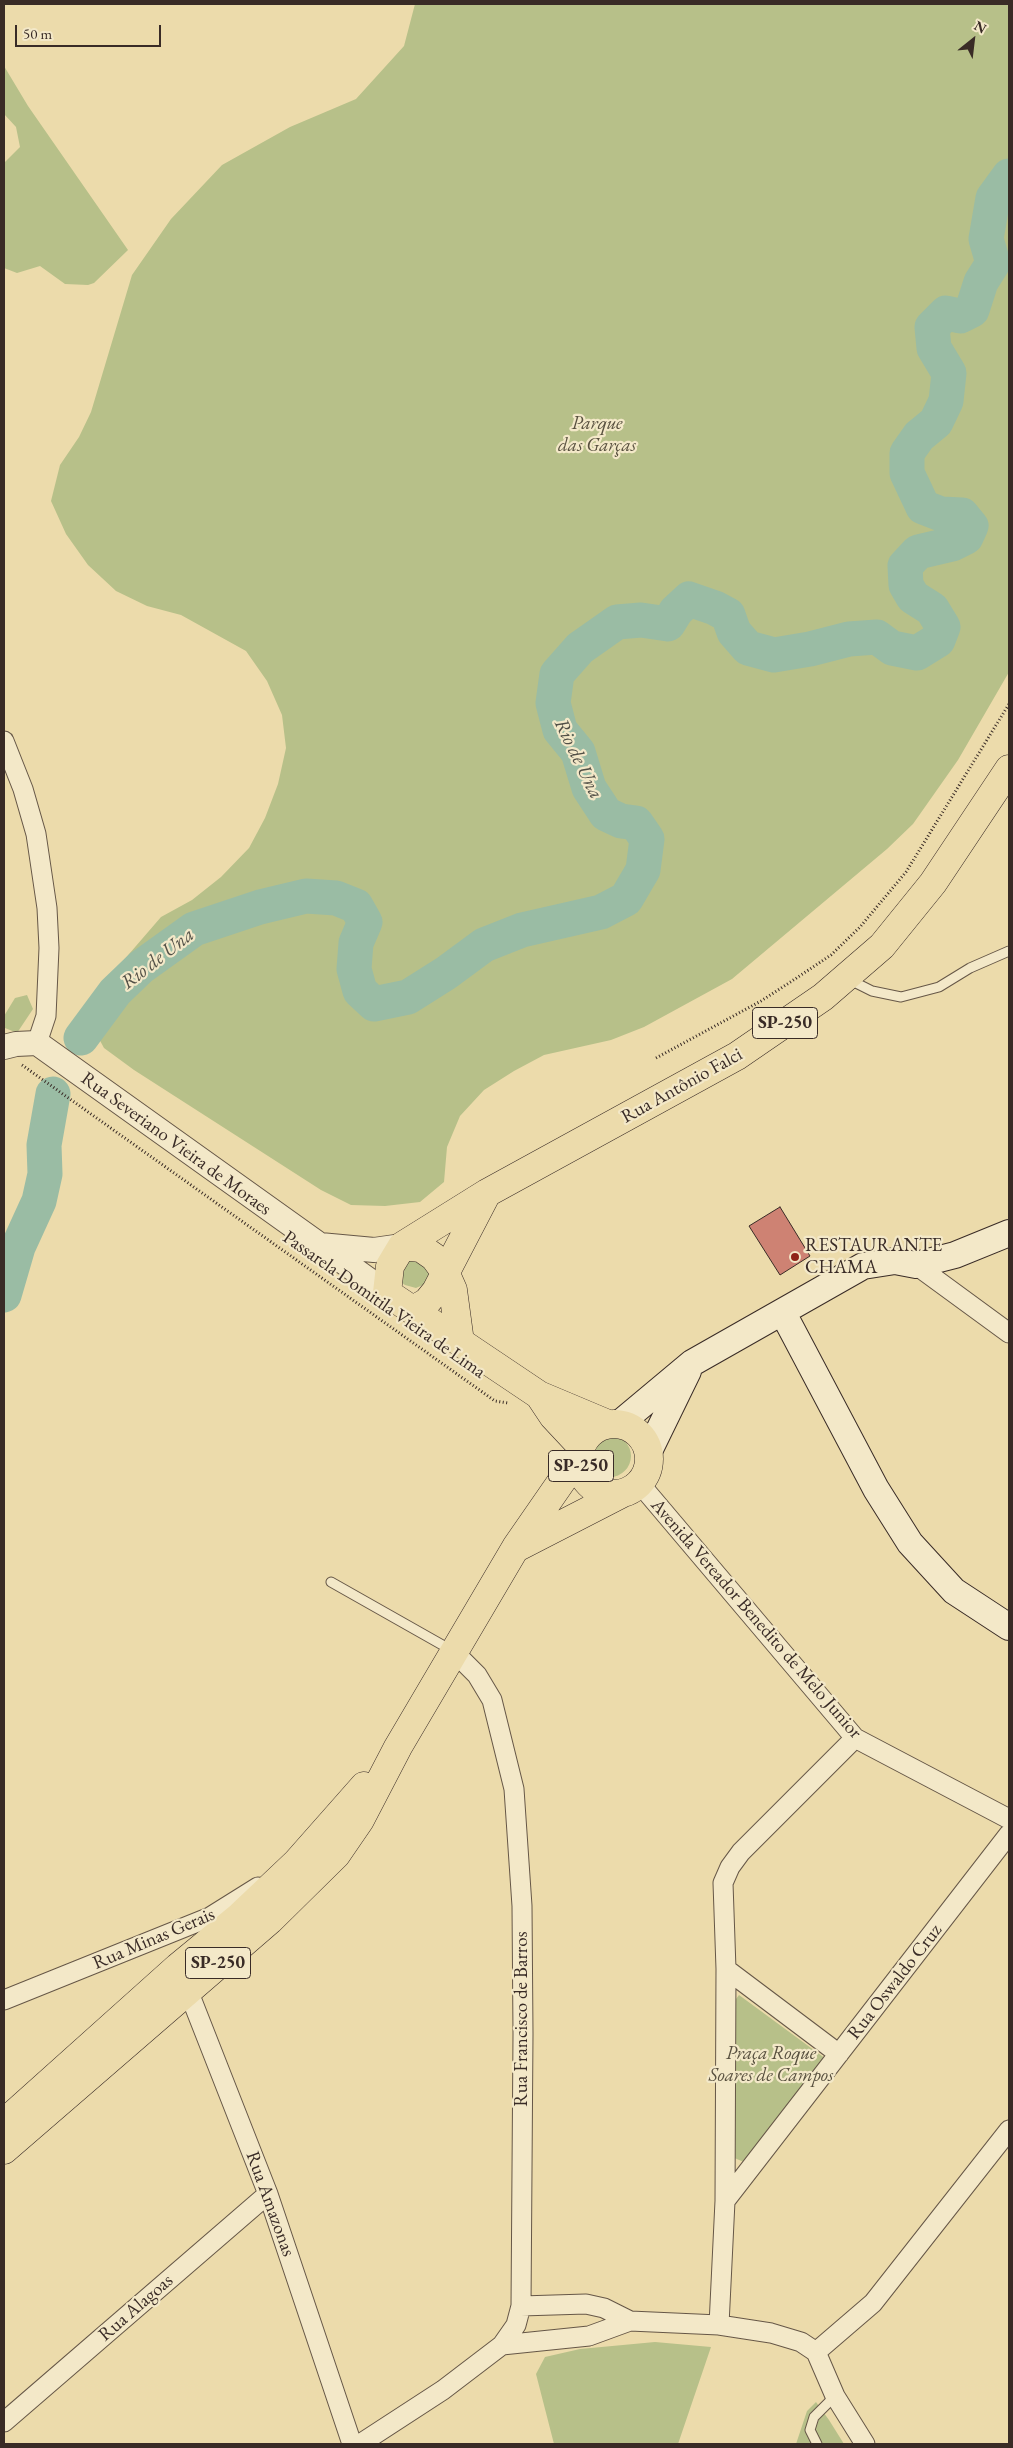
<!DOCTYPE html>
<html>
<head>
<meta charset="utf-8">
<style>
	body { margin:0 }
	#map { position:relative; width:1013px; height:2448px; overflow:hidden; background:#ecdbab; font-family:"EB Garamond",serif }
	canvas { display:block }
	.frame { position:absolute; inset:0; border:5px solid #392b26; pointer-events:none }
	.north { position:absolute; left:948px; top:15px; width:50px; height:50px; -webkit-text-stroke:4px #f3e8c8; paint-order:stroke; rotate:29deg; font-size:14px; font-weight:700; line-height:20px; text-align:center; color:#392b26 }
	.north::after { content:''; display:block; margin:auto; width:18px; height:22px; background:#392b26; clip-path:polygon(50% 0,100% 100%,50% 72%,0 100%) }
	.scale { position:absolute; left:15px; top:25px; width:146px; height:22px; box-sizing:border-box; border:2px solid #392b26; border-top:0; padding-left:6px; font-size:15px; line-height:18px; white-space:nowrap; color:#392b26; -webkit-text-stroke:4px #f3e8c8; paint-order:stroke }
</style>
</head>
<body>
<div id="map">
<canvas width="1013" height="2448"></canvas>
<div class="frame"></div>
<div class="north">N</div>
<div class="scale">50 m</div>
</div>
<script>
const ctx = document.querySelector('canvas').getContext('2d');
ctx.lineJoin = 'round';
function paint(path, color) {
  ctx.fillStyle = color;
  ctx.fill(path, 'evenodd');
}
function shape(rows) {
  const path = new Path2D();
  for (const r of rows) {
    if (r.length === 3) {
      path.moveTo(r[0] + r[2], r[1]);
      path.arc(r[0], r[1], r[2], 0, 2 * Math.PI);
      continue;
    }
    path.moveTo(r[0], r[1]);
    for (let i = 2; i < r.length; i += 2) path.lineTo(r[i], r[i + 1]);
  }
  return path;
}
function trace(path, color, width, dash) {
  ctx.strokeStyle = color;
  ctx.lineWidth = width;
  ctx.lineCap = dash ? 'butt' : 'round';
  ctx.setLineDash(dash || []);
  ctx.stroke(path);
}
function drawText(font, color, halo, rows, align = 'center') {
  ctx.font = font + ' "EB Garamond",serif';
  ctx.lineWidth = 4.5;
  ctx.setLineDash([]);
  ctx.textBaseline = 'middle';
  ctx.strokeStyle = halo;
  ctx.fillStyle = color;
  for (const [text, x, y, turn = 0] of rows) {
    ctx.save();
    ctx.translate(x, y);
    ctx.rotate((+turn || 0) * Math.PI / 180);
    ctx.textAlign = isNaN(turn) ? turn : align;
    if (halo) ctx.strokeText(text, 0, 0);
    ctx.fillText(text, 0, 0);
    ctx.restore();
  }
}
paint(shape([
	[415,4,1009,4,1009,672,958,760,913,824,887,849,732,979,644,1027,611,1040,544,1055,514,1071,484,1090,460,1116,447,1147,444,1182,420,1202,385,1206,351,1205,321,1190,134,1070,104,1048,84,1011,104,983,161,917,192,900,221,877,249,848,265,818,278,784,286,748,282,715,267,681,246,651,181,615,147,606,116,591,88,565,66,534,51,501,60,465,79,437,91,412,132,275,171,219,222,165,290,127,356,99,404,46],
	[4,66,28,106,128,250,94,283,88,285,65,284,40,266,17,273,4,268,4,163,20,147,16,127,4,114],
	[27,995,33,1009,17,1033,5,1028,4,1016,15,998],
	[414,1254,431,1273,425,1284,416,1288,405,1285,401,1282,398,1267],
	[610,1456,21],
	[739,1995,826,2059,744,2162,732,2157,733,2003],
	[655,2342,711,2347,678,2444,554,2444,536,2374,545,2357,580,2349],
	[816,2402,829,2420,844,2444,796,2444,807,2411]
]), '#b7c089');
trace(shape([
	[81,1038,115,992,141,967,194,929,260,907,306,896,336,898,356,906,365,922,356,943,354,969,360,991,374,1004,408,997,446,973,484,945,522,930,601,912,626,899,643,870,647,839,636,823,621,821,606,814,589,788,578,752,560,730,553,703,557,674,580,648,617,622,641,620,668,624,676,611,689,599,715,608,728,615,734,632,748,648,774,655,810,649,849,639,877,637,892,648,917,653,938,640,943,627,932,609,913,597,906,585,905,566,918,552,952,544,966,537,971,526,962,515,941,514,923,507,907,473,907,453,919,436,936,422,946,401,949,373,934,348,932,327,946,313,960,316,972,310,981,282,993,263,986,239,993,198,1009,176],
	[4,1295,18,1247,39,1201,45,1174,44,1145,53,1094]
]), '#9abca4', 35);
const building = shape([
	[780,1207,810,1256,780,1275,749,1226,780,1207]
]);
paint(building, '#ce8273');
trace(building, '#392b26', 1);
const service = shape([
	[850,980,872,991,901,997,939,987,970,968,1009,951],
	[331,1582,453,1651],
	[817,2444,810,2430,814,2417,835,2396]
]);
const minor = shape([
	[4,741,23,789,36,834,47,908,49,948,46,1016,37,1043],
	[916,1265,1009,1333],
	[640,1484,855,1738,1009,1819],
	[726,1969,839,2054],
	[184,1980,268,2194,352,2444],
	[4,2000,210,1917,258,1887],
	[725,2201,1009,1834],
	[521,2306,586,2304,604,2308,630,2321,719,2325,771,2333,801,2342,816,2352,835,2396,865,2444],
	[719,2325,725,2201,726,1969,723,1883,730,1867,741,1852,855,1738],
	[502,2345,589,2336,630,2321],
	[816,2352,873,2303,1009,2130],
	[4,2422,268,2194],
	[360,2444,443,2390,502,2345,516,2325,521,2306,523,2034,522,1906,514,1789,492,1700,477,1675,455,1653]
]);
const tertiary = shape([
	[4,1047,16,1044,37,1043,387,1293],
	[320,1245,374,1250,402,1246]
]);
const secondary = shape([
	[783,1313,876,1489,910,1543,954,1591,1009,1627],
	[619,1424,692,1363,863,1266,895,1261,916,1265,955,1255,1009,1233],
	[649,1451,688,1371]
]);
const primary = shape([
	[402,1246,421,1248,434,1257,445,1272,453,1290,460,1342],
	[413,1310,427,1302,436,1291,487,1193],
	[539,1395,553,1416,581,1446],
	[608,1424,539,1395,387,1293,390,1266,402,1246,487,1193,737,1056,823,997,882,946,933,883,1009,769],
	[614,1459,35],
	[518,1547,621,1494],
	[4,2123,178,1967,240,1916,296,1863,364,1786],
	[4,2150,270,1920,336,1855,360,1820,398,1747,516,1547,579,1456]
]);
trace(service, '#665747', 11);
trace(minor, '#665747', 21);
trace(tertiary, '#665747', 26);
trace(secondary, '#392b26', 28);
trace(primary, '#392b26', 29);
trace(shape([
	[656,1058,761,1001,792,981,831,955,860,927,906,872,1009,704],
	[22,1065,495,1401,508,1403]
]), '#392b26', 3, [1, 2.5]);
trace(service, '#f3e8c8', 9);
trace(minor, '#f3e8c8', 19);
trace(tertiary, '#f3e8c8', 24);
trace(secondary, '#f3e8c8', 26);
trace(primary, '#ecdbab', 28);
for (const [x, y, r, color] of [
	[795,1257,5,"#8f2418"]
]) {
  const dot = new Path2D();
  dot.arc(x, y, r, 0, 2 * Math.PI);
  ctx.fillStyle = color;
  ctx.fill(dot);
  trace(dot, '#f3e8c8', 2);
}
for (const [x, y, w] of [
	[785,1023,65],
	[581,1466,65],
	[218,1963,65]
]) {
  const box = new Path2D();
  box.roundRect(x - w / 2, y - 15.5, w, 31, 4);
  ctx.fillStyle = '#f3e8c8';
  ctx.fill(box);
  trace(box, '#392b26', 1);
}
drawText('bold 18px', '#392b26', null, [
	["SP-250",785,1023],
	["SP-250",581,1466],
	["SP-250",218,1963]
]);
drawText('italic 19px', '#58503f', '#f3e8c8', [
	["Parque",597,424],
	["das Garças",597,446],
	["Praça Roque",771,2054],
	["Soares de Campos",771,2076]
]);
drawText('19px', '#392b26', '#f3e8c8', [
	["Rua Antônio Falci",682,1086,-29],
	["Rua Severiano Vieira de Moraes",176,1144,36],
	["Passarela Domitila Vieira de Lima",384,1305,35],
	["Avenida Vereador Benedito de Melo Junior",756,1619,49],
	["Rua Minas Gerais",154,1939,-23],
	["Rua Oswaldo Cruz",895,1982,-52],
	["Rua Francisco de Barros",522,2019,-90],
	["Rua Amazonas",270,2204,70],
	["Rua Alagoas",136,2308,-41]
]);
drawText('19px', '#392b26', '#f3e8c8', [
	["RESTAURANTE",805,1246],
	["CHAMA",805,1268]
], 'left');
drawText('italic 20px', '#514f46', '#f3e8c8', [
	["Rio de Una",578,759,64],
	["Rio de Una",158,959,-38]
]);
</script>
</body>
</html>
